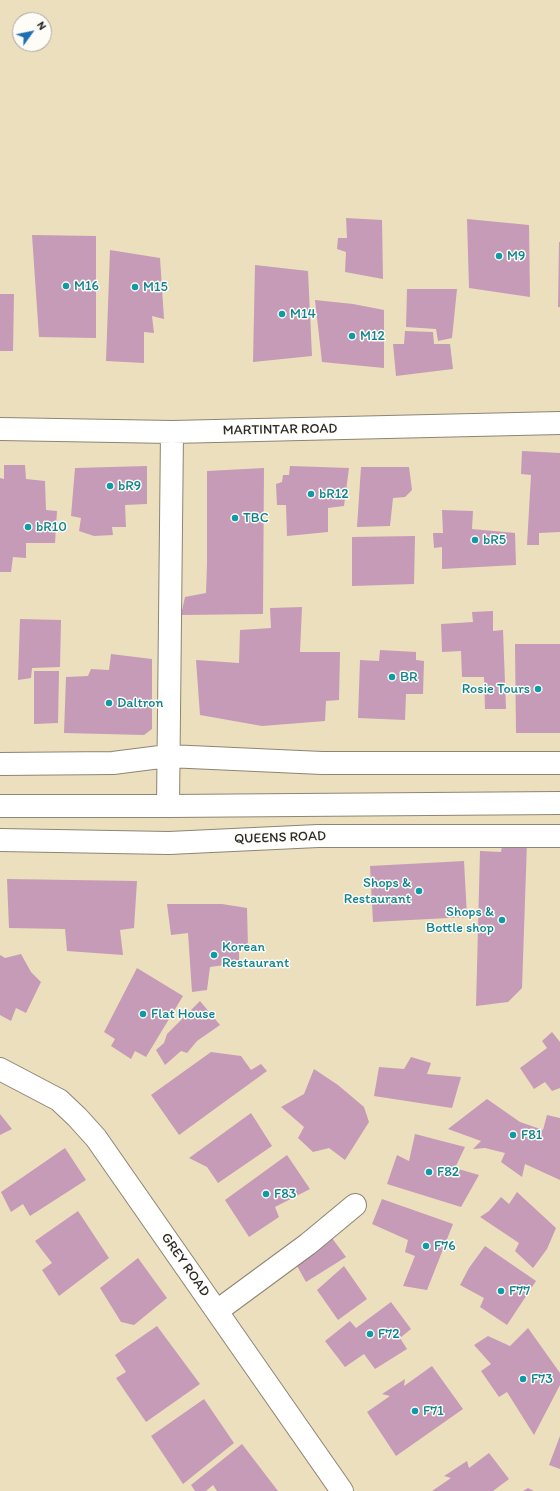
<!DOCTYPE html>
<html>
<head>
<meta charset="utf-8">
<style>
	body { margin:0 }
	#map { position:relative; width:560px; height:1491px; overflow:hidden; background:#ecdfbe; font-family:Itim,sans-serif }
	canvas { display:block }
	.north { position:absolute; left:12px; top:12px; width:40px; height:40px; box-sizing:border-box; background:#fdfcf7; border:1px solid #a9a8a5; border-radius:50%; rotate:57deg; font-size:11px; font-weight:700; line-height:16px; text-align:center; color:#2b2b2b }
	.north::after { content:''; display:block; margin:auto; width:14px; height:18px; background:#1f6fb2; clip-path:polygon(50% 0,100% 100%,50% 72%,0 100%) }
</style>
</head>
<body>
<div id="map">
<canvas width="560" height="1491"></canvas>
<div class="north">N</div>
</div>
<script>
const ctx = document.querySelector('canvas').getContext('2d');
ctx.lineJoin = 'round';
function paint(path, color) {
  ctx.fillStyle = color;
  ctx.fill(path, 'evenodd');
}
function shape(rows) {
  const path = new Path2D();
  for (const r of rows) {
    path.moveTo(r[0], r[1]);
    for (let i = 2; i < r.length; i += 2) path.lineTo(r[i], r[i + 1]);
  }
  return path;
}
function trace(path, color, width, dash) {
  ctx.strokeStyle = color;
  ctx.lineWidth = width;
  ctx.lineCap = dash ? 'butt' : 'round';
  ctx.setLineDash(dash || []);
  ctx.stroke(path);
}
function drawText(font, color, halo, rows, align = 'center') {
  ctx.font = font + ' Itim,sans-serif';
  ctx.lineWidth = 3;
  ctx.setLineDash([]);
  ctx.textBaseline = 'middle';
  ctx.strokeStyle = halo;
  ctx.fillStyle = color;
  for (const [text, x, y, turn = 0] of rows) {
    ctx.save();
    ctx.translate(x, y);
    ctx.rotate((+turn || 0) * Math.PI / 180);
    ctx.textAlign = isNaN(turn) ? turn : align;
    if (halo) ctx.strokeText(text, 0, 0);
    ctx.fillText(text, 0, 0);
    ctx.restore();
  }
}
paint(shape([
	[346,218,382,220,383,279,345,272,346,252,337,249,338,238,347,238],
	[467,219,529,225,530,297,469,288],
	[32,235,96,236,96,338,39,337],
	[559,242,560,242,560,307,558,307],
	[110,250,160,258,164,319,152,316,154,333,144,332,144,363,106,361],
	[255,265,308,271,312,356,253,362],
	[407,289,457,289,452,338,438,341,436,329,406,327],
	[0,294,14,294,13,351,0,351],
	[315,300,353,304,384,310,384,368,322,362],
	[405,331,433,332,434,344,450,344,453,369,396,376,393,344,404,344],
	[522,451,560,453,560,532,539,533,539,545,527,545,531,475,521,474],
	[4,465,25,465,26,479,45,481,46,510,57,511,55,543,26,543,26,558,13,557,11,572,0,572,0,478,4,479],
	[147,466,147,504,125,505,126,527,112,527,113,535,94,536,79,531,81,518,71,516,75,468],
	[290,466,349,468,344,506,328,508,328,532,287,536,286,505,277,505,276,484,282,482,283,475,289,475],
	[361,467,409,467,412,490,405,497,393,498,390,526,357,527],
	[264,468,263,614,181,615,185,597,206,593,207,564,207,471],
	[442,510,473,511,472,529,515,533,516,565,442,569,442,547,434,548,433,533,443,533],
	[415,536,414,584,352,586,352,537],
	[302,607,300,652,340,652,339,700,326,701,325,721,262,726,200,715,196,660,239,663,240,630,271,628,270,608],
	[493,611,493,631,503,630,506,709,485,709,484,677,462,677,461,651,442,652,441,624,473,622,472,612],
	[20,619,61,620,60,667,32,668,31,678,18,680],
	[515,644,560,644,560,733,516,733],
	[380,650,416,652,416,660,424,661,423,694,406,694,405,720,358,718,360,660,379,661],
	[111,654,152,659,152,729,144,735,64,733,66,677,88,676,91,669,109,670],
	[34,671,59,671,58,723,34,724],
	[503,841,527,842,522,988,508,1002,476,1006,480,851,501,852],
	[464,861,467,917,373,922,370,866],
	[7,879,137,881,134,928,120,930,123,955,67,951,65,929,9,928],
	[167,904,222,904,247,908,248,947,239,946,239,963,210,967,207,990,192,992,188,933,171,935],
	[21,954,31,972,41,982,26,1013,16,1008,11,1021,0,1015,0,955,5,958],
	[137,968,183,996,146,1057,135,1051,131,1059,111,1046,115,1039,104,1032],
	[200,1001,220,1025,197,1041,187,1053,181,1051,165,1065,156,1050,164,1043,167,1034],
	[552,1032,560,1042,560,1088,552,1091,545,1082,534,1089,520,1068,547,1048,542,1041],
	[211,1052,241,1056,251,1070,261,1064,267,1071,179,1135,151,1095],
	[411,1057,431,1063,427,1074,461,1077,452,1108,374,1096,379,1067,404,1069],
	[314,1069,338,1085,364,1107,369,1122,345,1160,329,1148,313,1152,298,1138,304,1127,281,1107,304,1094],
	[487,1099,520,1122,543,1130,547,1115,560,1118,560,1180,525,1164,522,1177,501,1162,505,1153,485,1148,473,1149,481,1141,448,1129],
	[251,1113,272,1146,218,1183,207,1167,189,1158],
	[0,1114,12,1129,0,1135],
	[415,1134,465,1147,455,1168,479,1175,461,1207,387,1184,397,1155,409,1161],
	[65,1148,86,1180,30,1216,23,1204,11,1212,1,1192],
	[287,1155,310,1189,275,1207,279,1217,249,1237,225,1200],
	[517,1192,556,1228,547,1249,533,1268,515,1251,519,1243,480,1217,489,1211,501,1197,509,1204],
	[382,1199,453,1224,427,1290,403,1286,415,1256,405,1252,408,1240,372,1224],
	[78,1211,109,1258,59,1296,42,1270,52,1263,35,1241],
	[329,1234,346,1257,306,1282,292,1257],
	[485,1246,536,1281,507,1325,480,1307,484,1298,460,1285,469,1268],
	[138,1258,167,1298,134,1325,121,1322,100,1288],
	[344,1266,367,1299,338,1320,317,1290],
	[391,1302,411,1329,400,1338,407,1349,375,1369,364,1354,345,1367,325,1341,350,1321,356,1328],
	[157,1326,200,1384,146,1422,116,1378,126,1372,115,1355],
	[528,1328,560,1373,560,1385,534,1435,507,1392,499,1397,481,1371,491,1364,474,1345,488,1336,510,1346],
	[432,1366,463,1409,396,1456,367,1412,390,1396,382,1394,405,1379,404,1386],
	[204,1399,234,1443,183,1484,151,1436],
	[560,1436,560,1469,549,1465],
	[242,1444,278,1491,217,1491,213,1485,206,1491,195,1491,191,1485],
	[489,1453,509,1479,493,1491,432,1491,451,1478,444,1476,467,1461,469,1468],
	[528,1488,534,1491,523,1491]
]), '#c59bb7');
const minor = shape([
	[0,429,172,432,560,423],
	[0,764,113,763,168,756,322,763,560,763],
	[168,806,172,432],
	[0,1069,59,1100,77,1117,96,1138,342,1491],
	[217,1311,308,1244,355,1205]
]);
const major = shape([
	[0,806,168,806,560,803],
	[0,840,169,843,318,836,560,836]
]);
trace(minor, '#8c8574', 24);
trace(major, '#8c8574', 24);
trace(minor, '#fff', 22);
trace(major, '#fff', 22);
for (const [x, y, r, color] of [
	[499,256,4,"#0f9aa8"],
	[66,286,4,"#0f9aa8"],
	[135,287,4,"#0f9aa8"],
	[282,314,4,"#0f9aa8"],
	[352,336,4,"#0f9aa8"],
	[110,486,4,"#0f9aa8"],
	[311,494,4,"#0f9aa8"],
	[235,518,4,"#0f9aa8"],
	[28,527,4,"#0f9aa8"],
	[475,540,4,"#0f9aa8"],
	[392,677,4,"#0f9aa8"],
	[538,689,4,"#0f9aa8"],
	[109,703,4,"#0f9aa8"],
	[419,891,4,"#0f9aa8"],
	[502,920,4,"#0f9aa8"],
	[214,955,4,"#0f9aa8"],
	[143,1014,4,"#0f9aa8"],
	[513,1135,4,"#0f9aa8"],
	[429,1172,4,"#0f9aa8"],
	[266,1194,4,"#0f9aa8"],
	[426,1246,4,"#0f9aa8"],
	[501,1291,4,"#0f9aa8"],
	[370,1334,4,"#0f9aa8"],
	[523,1379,4,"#0f9aa8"],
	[415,1411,4,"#0f9aa8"]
]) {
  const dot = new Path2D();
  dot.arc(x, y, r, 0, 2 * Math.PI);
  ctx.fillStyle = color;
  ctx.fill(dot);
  trace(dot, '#fdfcf7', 1.5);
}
drawText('14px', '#0d838f', '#fdfcf7', [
	["M9",507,256],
	["M16",74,286],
	["M15",143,287],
	["M14",290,314],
	["M12",360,336],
	["bR9",118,486],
	["bR12",319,494],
	["TBC",243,518],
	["bR10",36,527],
	["bR5",483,540],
	["BR",400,677],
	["Rosie Tours",530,689,"right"],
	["Daltron",117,703],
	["Shops &",411,883,"right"],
	["Restaurant",411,899,"right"],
	["Shops &",494,912,"right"],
	["Bottle shop",494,928,"right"],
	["Korean",222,947],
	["Restaurant",222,963],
	["Flat House",151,1014],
	["F81",521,1135],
	["F82",437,1172],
	["F83",274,1194],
	["F76",434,1246],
	["F77",509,1291],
	["F72",378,1334],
	["F73",531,1379],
	["F71",423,1411]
], 'left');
drawText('14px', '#2b2b2b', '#fdfcf7', [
	["MARTINTAR ROAD",280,430,-1],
	["QUEENS ROAD",280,838,-2],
	["GREY ROAD",185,1265,55]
]);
</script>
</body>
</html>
